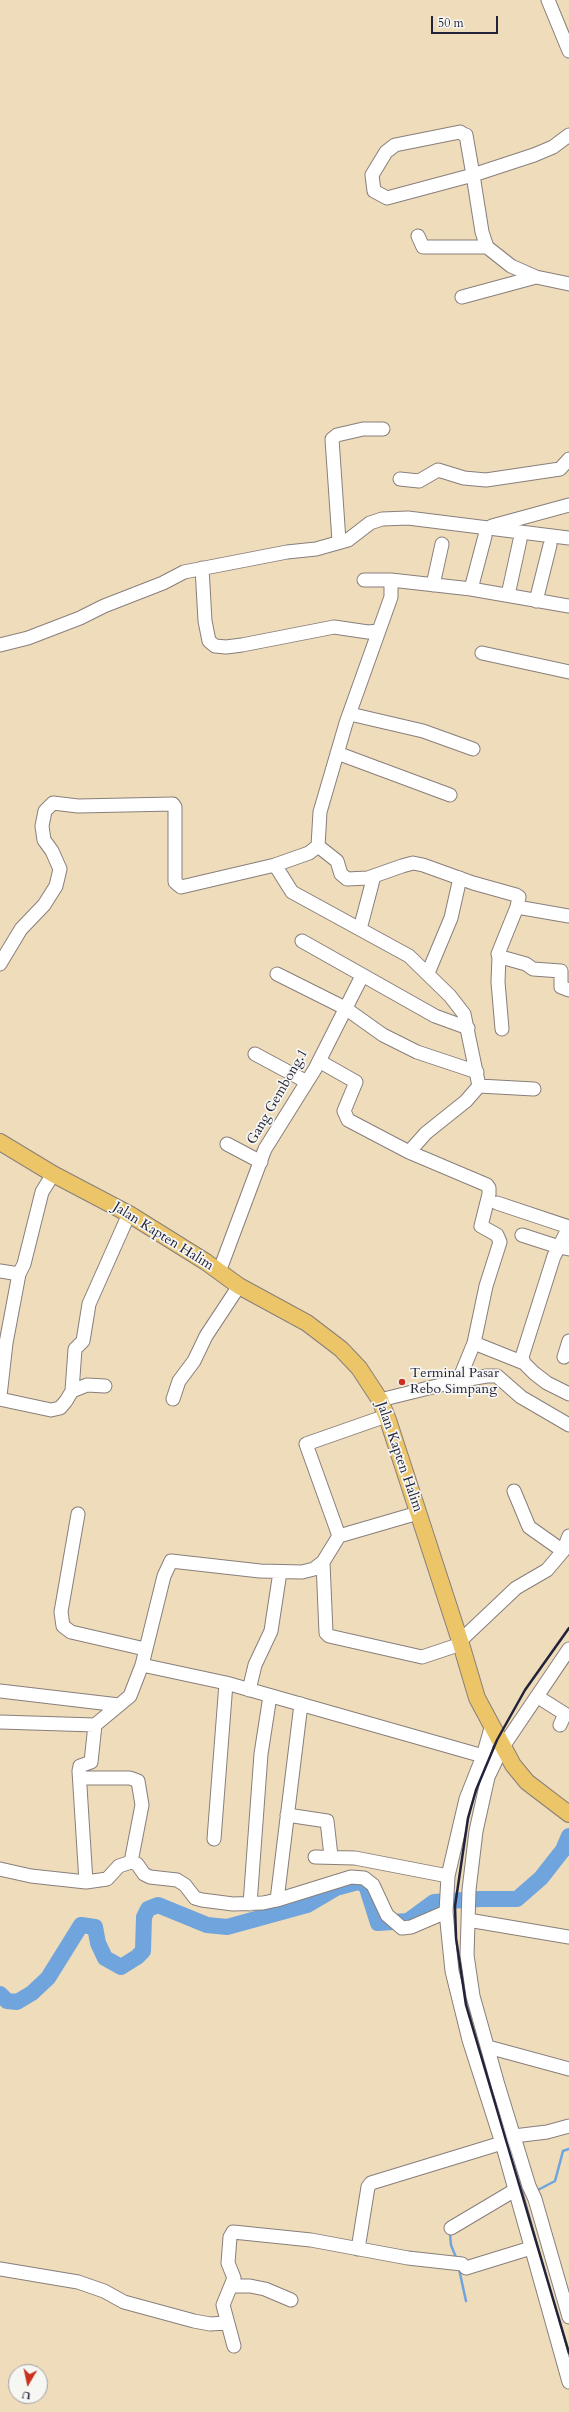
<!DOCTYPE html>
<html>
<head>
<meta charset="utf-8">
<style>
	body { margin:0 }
	#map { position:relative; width:569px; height:2412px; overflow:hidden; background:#efdcbb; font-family:Cardo,serif }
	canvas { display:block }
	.north { position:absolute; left:8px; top:2364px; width:40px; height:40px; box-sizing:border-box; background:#f6f6f2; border:1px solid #a1a1a9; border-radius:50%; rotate:189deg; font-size:11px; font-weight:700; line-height:16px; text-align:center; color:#22223b }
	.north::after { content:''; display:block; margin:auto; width:14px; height:18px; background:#c8321e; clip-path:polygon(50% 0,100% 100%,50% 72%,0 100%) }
	.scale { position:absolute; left:431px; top:16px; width:67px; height:18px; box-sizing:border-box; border:2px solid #22223b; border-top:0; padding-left:5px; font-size:12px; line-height:14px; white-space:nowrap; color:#22223b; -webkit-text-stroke:3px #f6f6f2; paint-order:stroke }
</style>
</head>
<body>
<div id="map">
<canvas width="569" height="2412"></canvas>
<div class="north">U</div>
<div class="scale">50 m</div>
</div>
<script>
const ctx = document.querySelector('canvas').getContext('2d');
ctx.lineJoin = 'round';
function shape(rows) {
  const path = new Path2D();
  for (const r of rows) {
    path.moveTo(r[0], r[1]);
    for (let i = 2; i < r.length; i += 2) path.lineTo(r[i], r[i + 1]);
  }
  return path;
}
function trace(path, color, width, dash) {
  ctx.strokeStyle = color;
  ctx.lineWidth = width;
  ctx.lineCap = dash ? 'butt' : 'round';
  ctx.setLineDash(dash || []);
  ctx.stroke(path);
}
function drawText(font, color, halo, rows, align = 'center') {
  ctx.font = font + ' Cardo,serif';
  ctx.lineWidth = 3.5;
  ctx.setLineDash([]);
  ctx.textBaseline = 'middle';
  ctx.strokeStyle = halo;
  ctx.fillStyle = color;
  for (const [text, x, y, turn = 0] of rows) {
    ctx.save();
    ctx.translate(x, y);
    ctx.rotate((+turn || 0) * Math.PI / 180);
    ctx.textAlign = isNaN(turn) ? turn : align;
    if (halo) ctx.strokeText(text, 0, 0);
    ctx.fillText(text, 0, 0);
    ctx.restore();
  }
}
trace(shape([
	[563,1850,569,1854],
	[536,2191,555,2181,563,2151,569,2149],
	[452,2233,450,2234,451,2245,457,2260],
	[459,2269,466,2301]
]), '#70a4dc', 2.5);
trace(shape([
	[0,1994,7,2001,17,2002,32,1993,48,1978,81,1925,95,1927,98,1943,105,1958,121,1967,137,1957,143,1951,144,1917,148,1909,158,1905,207,1925,227,1927,307,1905,336,1888,358,1882,366,1885,378,1923,408,1921,434,1902,480,1899,517,1899,541,1878,563,1850,569,1836]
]), '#70a4dc', 16);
const minor = shape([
	[548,0,569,51],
	[418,236,423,247,487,247],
	[536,277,511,266,487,247,482,232,473,175,466,135,463,134,460,132,395,145,386,152,372,175,374,191,387,198,473,175,534,155,553,147,569,135],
	[462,297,536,277,569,284],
	[400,479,419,481,438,470,464,478,486,480,560,469,569,459],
	[492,526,569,505],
	[339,541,332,439,337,435,363,429,383,429],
	[202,568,205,621,209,641,215,646,226,647,242,645,334,627,368,632,379,631],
	[364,580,391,580,471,589,569,606],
	[391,580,391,597,346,723,320,812,318,846,309,853,275,865,292,892,409,956,450,996,464,1014,479,1086,466,1101,426,1133,409,1152],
	[433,585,442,544],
	[471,589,485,536],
	[508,595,520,540],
	[536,601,550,545],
	[0,645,28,638,80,618,104,606,163,583,184,572,287,552,316,549,348,540,370,523,382,519,408,518,569,538],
	[482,653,569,672],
	[350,714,423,731,473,749],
	[337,753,450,795],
	[318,846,337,861,341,874,347,879,368,878,402,866,413,863,423,865,473,883,516,895,519,897,517,907,569,916],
	[517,907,498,954,501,957,526,964,533,969,561,971,561,987,569,990],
	[360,929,374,876],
	[302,941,435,1016,468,1028],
	[499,956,498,982,502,1029],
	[0,964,21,929,44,905,56,886,60,869,52,851,44,840,42,826,45,811,53,803,78,806,173,804,175,807,175,882,181,887,275,865],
	[428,973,451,918,460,878],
	[277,974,345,1008,383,1035,417,1052,477,1072],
	[255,1054,307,1082],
	[319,1061,356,1082,344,1111,348,1120,409,1152,487,1185,489,1188,489,1194,481,1226,497,1235,500,1242,486,1286,474,1343,460,1377,457,1381,380,1400],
	[479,1086,534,1089],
	[227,1144,261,1162],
	[497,1203,569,1227,559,1247,522,1235],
	[569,1249,559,1247,554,1256,522,1357,524,1363,534,1373,547,1383,569,1394],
	[0,1271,19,1274],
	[219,1272,265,1149,315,1069,362,976],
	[474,1343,524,1363],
	[564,1357,569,1341],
	[457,1381,487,1376,497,1376,521,1397,569,1425],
	[72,1391,87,1385,105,1386],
	[0,1396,6,1343,19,1274,24,1264,42,1192,53,1174],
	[0,1399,51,1410,60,1408,66,1401,72,1391,75,1349,83,1341,89,1304,129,1214],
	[173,1399,179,1381,194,1361,206,1336,239,1286],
	[514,1491,529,1527,563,1551],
	[78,1514,61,1612,63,1626,71,1632,145,1649],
	[339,1536,306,1444,386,1416],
	[323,1562,326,1633,329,1636,422,1657,461,1644],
	[460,1641,516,1588,547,1570,563,1551,569,1536],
	[569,1649,502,1748,488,1777,476,1831,469,1890,467,1955,473,1996,498,2085,529,2186,535,2199,569,2317],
	[142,1665,164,1576,171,1561,260,1571,302,1572,314,1569,323,1562,339,1536,418,1513],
	[249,1690,255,1665,271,1631,280,1572],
	[0,1691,119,1705],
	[538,1697,565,1714,560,1725],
	[0,1722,95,1725,130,1696,142,1665,226,1683,483,1756],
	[491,1728,483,1756,466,1799,448,1876,446,1912,452,1971,469,2040,502,2143,569,2382],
	[80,1778,130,1778,138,1781,142,1805,131,1862],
	[287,1815,327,1821,331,1856],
	[214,1839,226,1683],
	[315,1857,355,1858,448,1876],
	[0,1869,31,1876,86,1882,107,1879,119,1866,131,1862,137,1864,144,1874,150,1877,177,1880,185,1885,195,1898,202,1900,233,1904,263,1903,277,1900,301,1704],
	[86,1882,79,1771,80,1766,91,1762,95,1725],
	[277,1900,351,1877,364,1878,373,1885,387,1915,402,1928,411,1927,446,1912],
	[250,1904,261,1754,270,1696],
	[468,1920,569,1937],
	[488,2047,569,2069],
	[514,2136,547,2132,569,2126],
	[451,2228,515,2190],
	[358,2249,368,2187,371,2183,502,2143],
	[0,2269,78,2282,104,2291,124,2302,194,2321,210,2324,227,2323],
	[232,2286,250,2286,265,2289,291,2300],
	[234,2346,223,2305,234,2278,228,2263,230,2237,233,2232,311,2240,408,2258,462,2264,466,2268,531,2248]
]);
const major = shape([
	[0,1142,53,1174,129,1214,206,1262,239,1286,307,1323,341,1349,359,1368,380,1400,388,1420,461,1644,477,1698,513,1765,527,1782,569,1814]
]);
trace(minor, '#887f7b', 15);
trace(major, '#887f7b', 18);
trace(minor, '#fff', 13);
trace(major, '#ecc569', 16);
trace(shape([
	[569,1628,525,1690,497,1740,476,1790,468,1818,455,1906,456,1938,466,2005,569,2353]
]), '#22223b', 2.5);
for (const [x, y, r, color] of [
	[402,1382,4,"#c8321e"]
]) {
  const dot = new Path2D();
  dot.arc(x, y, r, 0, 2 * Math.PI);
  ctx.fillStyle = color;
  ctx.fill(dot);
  trace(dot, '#f6f6f2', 1.5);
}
drawText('14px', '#22223b', '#f6f6f2', [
	["Gang Gembong.1",278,1097,-60],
	["Jalan Kapten Halim",163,1237,32],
	["Jalan Kapten Halim",399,1457,71]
]);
drawText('14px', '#22223b', '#f6f6f2', [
	["Terminal Pasar",410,1374],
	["Rebo Simpang",410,1390]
], 'left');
</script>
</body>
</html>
